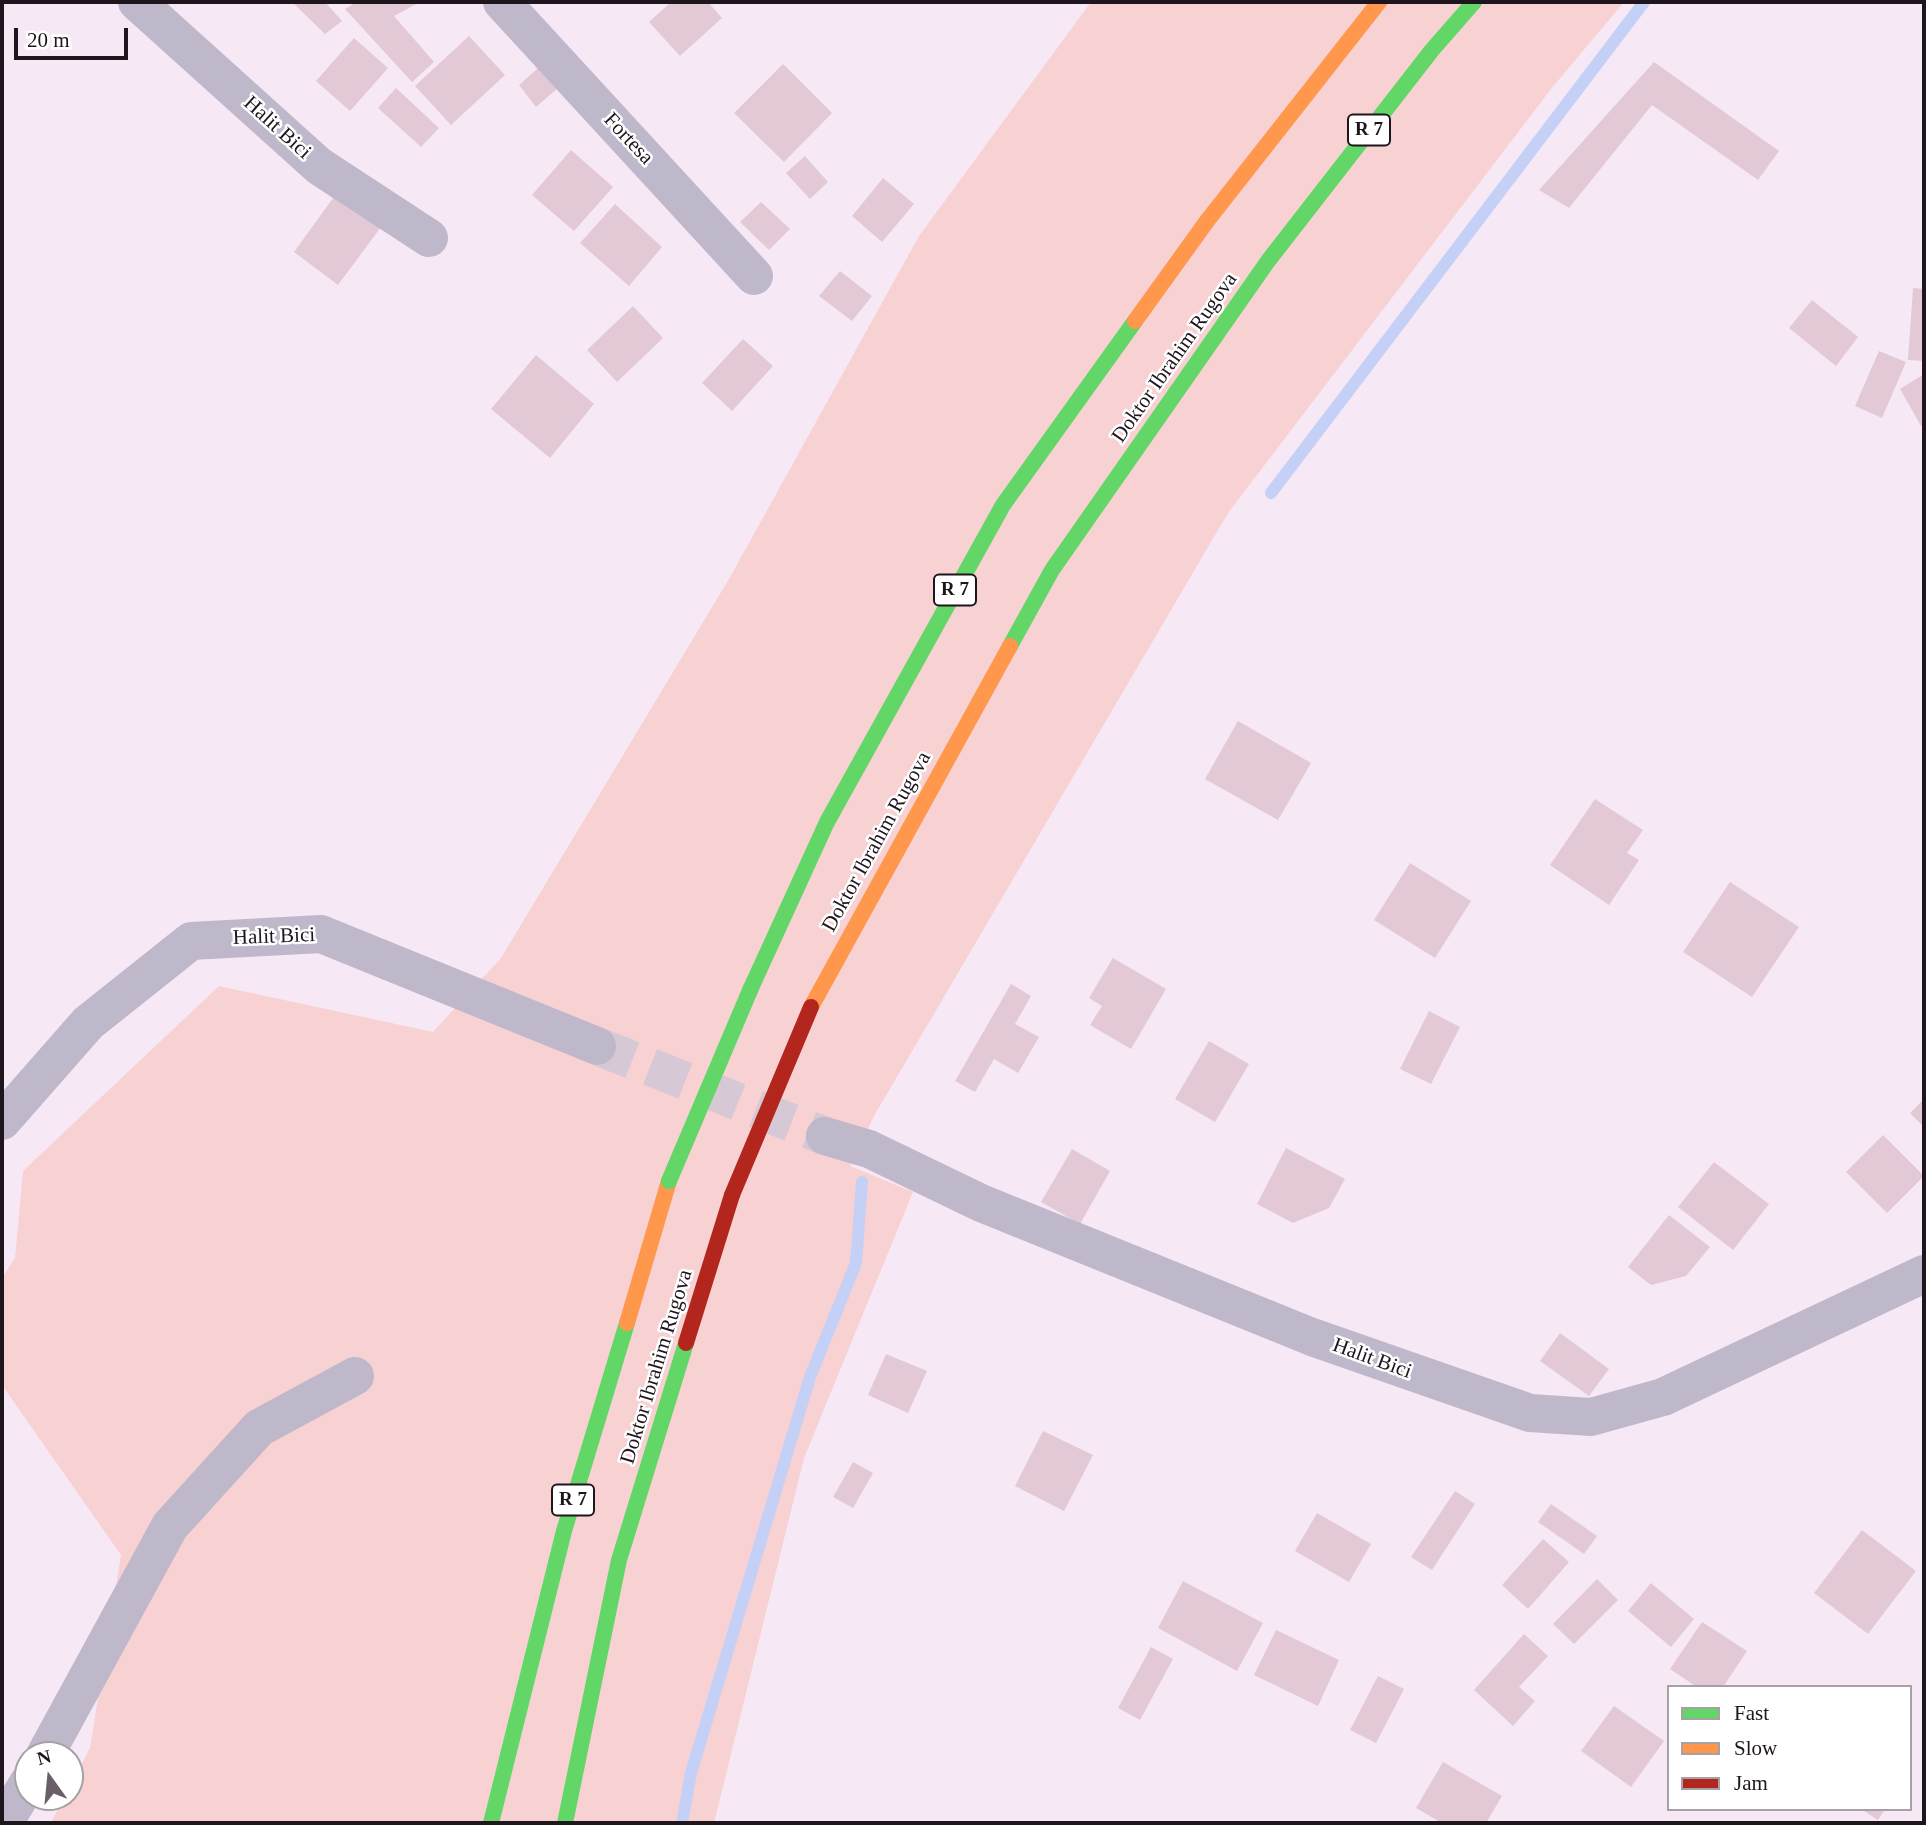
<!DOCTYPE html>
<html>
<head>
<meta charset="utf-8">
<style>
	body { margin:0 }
	#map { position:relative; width:1926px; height:1825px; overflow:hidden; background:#f7e8f6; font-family:Georgia,serif }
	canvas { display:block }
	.frame { position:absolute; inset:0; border:4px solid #1e151d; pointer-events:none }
	.legend { position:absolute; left:1667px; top:1685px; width:245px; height:126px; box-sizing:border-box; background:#fff; border:2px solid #a5a1a5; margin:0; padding:9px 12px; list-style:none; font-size:21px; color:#1e151d }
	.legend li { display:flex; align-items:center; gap:14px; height:35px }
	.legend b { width:35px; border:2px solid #a5a1a5 }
	.north { position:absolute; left:14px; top:1741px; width:70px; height:70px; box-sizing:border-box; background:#fff; border:2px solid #a5a1a5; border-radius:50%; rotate:345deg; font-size:19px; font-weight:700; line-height:28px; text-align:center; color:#1e151d }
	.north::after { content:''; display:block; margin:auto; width:24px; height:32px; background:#6a5f69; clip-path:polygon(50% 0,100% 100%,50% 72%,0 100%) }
	.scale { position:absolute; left:14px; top:28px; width:114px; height:32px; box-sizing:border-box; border:4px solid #1e151d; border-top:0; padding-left:9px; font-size:21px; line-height:24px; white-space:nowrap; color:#1e151d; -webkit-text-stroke:5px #fff; paint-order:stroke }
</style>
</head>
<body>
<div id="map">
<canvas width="1926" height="1825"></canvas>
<div class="frame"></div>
<ul class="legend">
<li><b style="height:9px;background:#63d668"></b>Fast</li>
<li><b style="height:9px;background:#ff974d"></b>Slow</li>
<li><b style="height:9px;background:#b3261e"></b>Jam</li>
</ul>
<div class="north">N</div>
<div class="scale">20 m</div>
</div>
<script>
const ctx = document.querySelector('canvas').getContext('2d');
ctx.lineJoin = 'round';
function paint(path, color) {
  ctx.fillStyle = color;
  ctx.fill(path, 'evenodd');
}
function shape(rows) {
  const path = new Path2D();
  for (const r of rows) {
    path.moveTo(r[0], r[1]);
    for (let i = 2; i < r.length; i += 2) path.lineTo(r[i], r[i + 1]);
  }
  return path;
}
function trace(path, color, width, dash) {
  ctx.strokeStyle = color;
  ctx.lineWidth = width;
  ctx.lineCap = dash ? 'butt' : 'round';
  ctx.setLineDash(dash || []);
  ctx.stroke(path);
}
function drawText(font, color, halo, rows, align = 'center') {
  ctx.font = font + ' Georgia,serif';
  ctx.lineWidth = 5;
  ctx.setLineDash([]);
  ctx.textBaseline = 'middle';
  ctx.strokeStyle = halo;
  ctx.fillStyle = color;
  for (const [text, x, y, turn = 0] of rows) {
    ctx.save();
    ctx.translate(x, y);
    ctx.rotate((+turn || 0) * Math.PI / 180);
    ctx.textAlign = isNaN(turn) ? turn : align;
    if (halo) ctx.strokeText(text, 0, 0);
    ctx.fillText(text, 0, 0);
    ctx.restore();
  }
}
paint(shape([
	[1091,2,1624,2,1551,89,1228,513,874,1116,850,1166,913,1192,804,1458,714,1823,51,1823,64,1797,70,1797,70,1786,90,1748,121,1555,4,1388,2,1390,2,1278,15,1258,23,1171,219,986,433,1032,501,958,729,579,919,236]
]), '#f8d1d3');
trace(shape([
	[1271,493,1644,2],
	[682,1823,691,1773,810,1377,856,1263,862,1182]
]), '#c5d0f7', 12);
paint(shape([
	[292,2,325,2,342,21,325,34],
	[356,2,420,2,394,16,434,62,412,82,345,9],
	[671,2,708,2,722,18,680,56,649,22],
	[469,36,505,75,451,125,415,86],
	[354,38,388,68,350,111,316,81],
	[546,61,566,81,536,107,519,85],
	[1654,62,1779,151,1758,180,1652,105,1569,208,1539,190],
	[783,64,832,113,784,162,734,113],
	[396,88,439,128,421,147,378,108],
	[571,150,613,187,574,231,532,195],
	[805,156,828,182,810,199,786,173],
	[883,178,914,204,882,242,852,216],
	[336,194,381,227,338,285,294,252],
	[761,202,790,229,769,250,740,222],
	[615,204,662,247,629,286,580,243],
	[840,271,872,296,852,321,819,296],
	[1913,288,1924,289,1924,361,1908,360],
	[1812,300,1858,337,1836,366,1789,328],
	[633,306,663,338,617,382,587,350],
	[743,339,773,366,732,411,702,383],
	[1879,351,1906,362,1882,418,1855,406],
	[536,355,594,404,550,458,491,409],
	[1924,374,1924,424,1921,426,1900,389],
	[1238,721,1311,763,1278,820,1205,779],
	[1595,799,1643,830,1627,853,1639,860,1609,905,1550,865],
	[1410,863,1471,901,1435,958,1374,920],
	[1730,882,1799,927,1752,997,1683,952],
	[1113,958,1166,989,1131,1049,1090,1025,1102,1006,1089,998],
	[1011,984,1031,996,1015,1024,1039,1037,1018,1073,994,1059,975,1092,955,1081],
	[1429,1011,1460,1027,1431,1084,1400,1069],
	[1209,1041,1249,1064,1215,1122,1175,1099],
	[1924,1099,1924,1127,1910,1113],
	[1883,1135,1924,1176,1887,1213,1846,1172],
	[1286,1148,1345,1179,1329,1208,1293,1223,1257,1204],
	[1072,1149,1110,1171,1080,1224,1041,1202],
	[1714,1162,1769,1204,1733,1250,1678,1207],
	[1669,1215,1710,1247,1686,1276,1651,1285,1628,1267],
	[1560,1333,1609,1369,1589,1396,1540,1361],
	[886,1354,927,1371,908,1413,868,1395],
	[1043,1431,1093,1455,1064,1511,1015,1486],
	[853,1462,873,1473,853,1508,833,1497],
	[1455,1491,1475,1504,1432,1570,1411,1557],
	[1551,1504,1597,1536,1584,1554,1538,1522],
	[1317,1513,1371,1544,1349,1582,1295,1551],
	[1862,1530,1916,1571,1868,1634,1814,1593],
	[1543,1539,1569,1562,1528,1609,1502,1585],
	[1597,1579,1618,1600,1574,1644,1553,1624],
	[1183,1581,1263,1623,1237,1671,1158,1628],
	[1651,1583,1694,1619,1671,1647,1628,1611],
	[1702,1622,1747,1651,1723,1687,1697,1687,1670,1669],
	[1276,1630,1339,1660,1318,1706,1254,1675],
	[1524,1634,1548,1656,1519,1687,1535,1701,1513,1726,1474,1690],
	[1151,1647,1173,1659,1140,1720,1118,1708],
	[1378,1676,1404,1689,1376,1743,1350,1730],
	[1614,1706,1664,1741,1631,1787,1581,1751],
	[1443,1762,1502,1796,1486,1823,1442,1823,1416,1808],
	[1861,1809,1885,1809,1878,1820]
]), '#e2c9d5');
trace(shape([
	[597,1046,825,1136]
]), '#d6c8d5', 38, [38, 19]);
trace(shape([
	[137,2,319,166,429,238],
	[502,2,754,276],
	[2,1121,88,1023,191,941,321,934,597,1046],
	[825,1136,869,1149,981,1203,1312,1337,1530,1413,1591,1417,1663,1397,1924,1274],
	[45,1755,170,1526,259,1428,355,1376],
	[4,1823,28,1783]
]), '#bfb8cb', 38);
trace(shape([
	[1010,646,1052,570,1268,261,1432,50,1474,2],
	[751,988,827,822,1003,505,1135,321],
	[491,1823,564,1531,627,1323],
	[565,1823,619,1560,686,1343]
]), '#63d668', 16);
trace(shape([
	[1135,321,1207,221,1379,2],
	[811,1007,1010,646],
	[627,1323,669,1181]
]), '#ff974d', 16);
trace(shape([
	[686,1343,732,1195]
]), '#b3261e', 16);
trace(shape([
	[669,1181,751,988]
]), '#63d668', 16);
trace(shape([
	[732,1195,811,1007]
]), '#b3261e', 16);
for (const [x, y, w] of [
	[1369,130,42],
	[955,590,42],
	[573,1500,42]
]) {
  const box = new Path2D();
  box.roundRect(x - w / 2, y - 15.5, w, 31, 5);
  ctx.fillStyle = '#fff';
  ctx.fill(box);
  trace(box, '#1e151d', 2);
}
drawText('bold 19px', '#1e151d', null, [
	["R 7",1369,130],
	["R 7",955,590],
	["R 7",573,1500]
]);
drawText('21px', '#1e151d', '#fff', [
	["Halit Bici",277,128,42],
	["Fortesa",628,139,47],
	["Doktor Ibrahim Rugova",1175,358,-55],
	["Doktor Ibrahim Rugova",877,842,-61],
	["Halit Bici",274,937,-2],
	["Halit Bici",1372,1359,20],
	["Doktor Ibrahim Rugova",657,1367,-73]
]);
</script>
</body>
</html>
